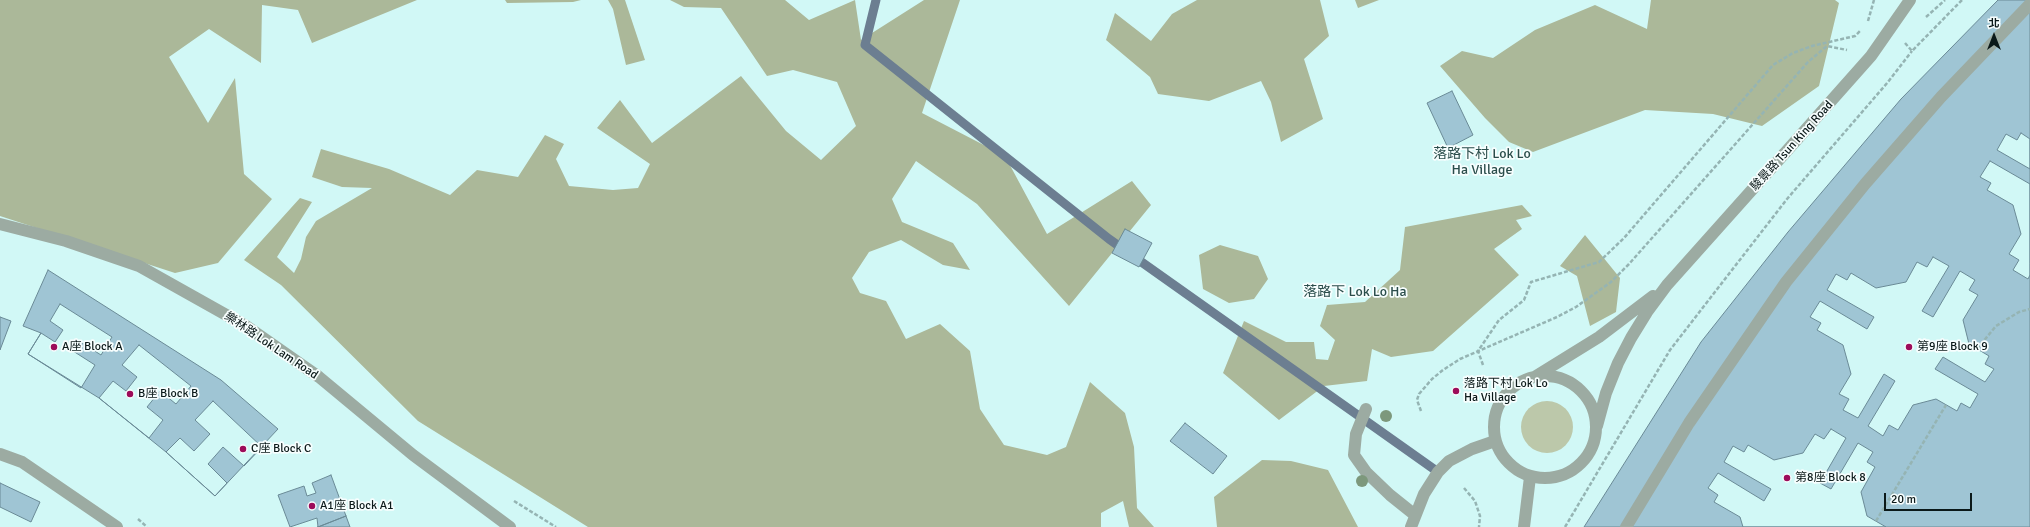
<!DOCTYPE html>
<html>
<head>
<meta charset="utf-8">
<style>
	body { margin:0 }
	#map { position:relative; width:2030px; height:527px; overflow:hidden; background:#d1f8f6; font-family:Signika,"Noto Sans TC",sans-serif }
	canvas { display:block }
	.north { position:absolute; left:1974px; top:16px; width:40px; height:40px; -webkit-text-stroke:3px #f7fefe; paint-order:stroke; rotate:0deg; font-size:11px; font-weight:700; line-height:16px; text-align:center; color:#0b1919 }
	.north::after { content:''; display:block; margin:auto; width:14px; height:18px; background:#0b1919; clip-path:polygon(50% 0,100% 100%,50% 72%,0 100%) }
	.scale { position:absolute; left:1884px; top:493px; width:88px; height:18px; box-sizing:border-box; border:2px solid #0b1919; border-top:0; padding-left:5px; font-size:12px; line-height:14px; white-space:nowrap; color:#0b1919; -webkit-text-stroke:3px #f7fefe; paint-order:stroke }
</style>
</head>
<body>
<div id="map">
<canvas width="2030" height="527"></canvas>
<div class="north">北</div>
<div class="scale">20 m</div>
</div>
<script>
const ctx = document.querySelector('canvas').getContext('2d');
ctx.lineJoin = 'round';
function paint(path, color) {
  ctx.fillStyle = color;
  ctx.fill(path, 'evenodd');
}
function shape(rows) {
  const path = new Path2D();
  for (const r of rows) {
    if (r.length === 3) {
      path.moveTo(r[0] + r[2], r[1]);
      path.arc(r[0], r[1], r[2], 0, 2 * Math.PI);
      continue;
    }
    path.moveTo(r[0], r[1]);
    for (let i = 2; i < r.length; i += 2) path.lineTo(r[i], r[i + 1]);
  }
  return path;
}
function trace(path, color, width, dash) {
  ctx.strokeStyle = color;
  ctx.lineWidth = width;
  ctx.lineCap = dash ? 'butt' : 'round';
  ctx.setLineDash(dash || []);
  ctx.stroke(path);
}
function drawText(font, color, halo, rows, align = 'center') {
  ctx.font = font + ' Signika,"Noto Sans TC",sans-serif';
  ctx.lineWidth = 3.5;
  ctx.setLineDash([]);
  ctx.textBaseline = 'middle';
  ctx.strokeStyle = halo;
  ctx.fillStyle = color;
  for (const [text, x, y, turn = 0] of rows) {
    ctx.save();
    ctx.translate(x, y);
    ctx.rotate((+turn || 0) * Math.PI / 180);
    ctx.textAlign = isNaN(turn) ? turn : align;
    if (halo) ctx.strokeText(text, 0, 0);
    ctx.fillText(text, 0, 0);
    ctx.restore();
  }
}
paint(shape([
	[1547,427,26]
]), '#bcc8aa');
paint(shape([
	[0,0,417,0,312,43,298,10,262,5,261,63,209,29,169,57,208,123,235,78,244,174,272,199,218,263,175,273,0,216],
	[505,0,581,0,573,2,507,3],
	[608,0,625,0,645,60,626,65,613,9],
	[670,0,785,0,809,20,855,0,861,40,924,0,960,0,922,113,1005,156,1047,234,1132,181,1151,205,1069,306,977,204,916,161,892,199,902,222,953,243,970,270,943,265,901,240,869,252,852,278,860,293,886,301,906,339,940,324,970,351,980,409,1004,445,1047,455,1066,447,1090,382,1125,413,1134,447,1137,508,1154,527,1129,527,1123,501,1101,513,1101,527,588,527,418,421,281,285,244,260,300,198,312,202,277,257,294,273,301,259,306,237,316,221,372,188,342,187,312,177,321,149,389,169,450,195,477,170,518,177,545,135,564,144,556,159,569,186,613,190,638,188,650,164,597,128,620,100,652,143,741,76,786,131,821,160,856,126,837,82,793,70,767,76,721,8,684,7],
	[1197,0,1320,0,1329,36,1304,59,1323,119,1281,142,1271,102,1261,81,1209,101,1158,94,1150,77,1106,40,1115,13,1151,41,1172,14],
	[1355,0,1379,0,1358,8],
	[1651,0,1835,0,1839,3,1819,86,1762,126,1713,114,1645,110,1533,152,1509,142,1485,118,1440,66,1462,51,1493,58,1535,30,1595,5,1647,29],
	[1522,205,1532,216,1516,220,1522,229,1494,249,1519,275,1433,351,1391,357,1372,349,1367,381,1324,386,1279,420,1223,373,1244,321,1286,342,1314,342,1316,359,1328,360,1335,340,1320,326,1327,305,1365,302,1400,270,1405,227],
	[1585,235,1620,278,1616,312,1590,326,1577,276,1560,266],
	[1220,245,1258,256,1268,279,1254,299,1229,303,1203,289,1199,255],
	[1262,460,1291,461,1328,470,1358,527,1217,527,1214,497]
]), '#abb899');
trace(shape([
	[876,0,865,45,1109,239,1438,472]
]), '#6c7e91', 9);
const building = shape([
	[1998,0,2030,0,2030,527,1584,527,1701,342,1788,232,1901,99,1998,0],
	[1452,91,1473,135,1448,148,1427,103,1452,91],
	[2021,133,2030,139,2030,169,1997,150,2006,134,2017,140,2021,133],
	[1990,161,2030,184,2030,275,2028,279,2013,270,2019,260,2009,254,2021,234,2013,205,1987,190,1991,183,1980,177,1990,161],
	[1125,229,1152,243,1139,267,1112,253,1125,229],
	[1933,257,1949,266,1922,311,1933,317,1960,271,1975,280,1969,290,1978,295,1963,320,1969,344,1989,356,1985,364,1994,369,1985,382,1943,357,1935,369,1978,394,1970,408,1961,403,1957,411,1936,399,1913,405,1898,430,1889,425,1883,436,1868,426,1895,381,1884,374,1858,418,1843,410,1849,399,1839,394,1851,374,1843,345,1817,330,1821,323,1810,317,1820,301,1867,329,1874,317,1827,290,1836,274,1847,280,1851,273,1876,288,1906,282,1917,262,1927,267,1933,257],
	[48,270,221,380,278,429,215,496,166,452,99,398,28,354,41,333,23,326,48,270],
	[60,304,112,337,101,355,79,341,73,351,95,365,81,388,28,354,41,333,55,342,63,330,50,321,60,304],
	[0,317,11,321,0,350,0,317],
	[139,345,191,386,176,404,160,391,147,407,163,420,149,438,99,398,113,381,126,391,137,377,122,365,139,345],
	[213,401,262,447,244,466,223,447,208,464,227,483,215,496,166,452,180,438,194,451,210,434,195,420,213,401],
	[1185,423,1227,456,1213,474,1170,441,1185,423],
	[1831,429,1846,438,1820,483,1831,489,1858,443,1873,452,1867,462,1875,467,1861,492,1867,516,1886,527,1743,527,1740,517,1714,502,1718,495,1708,488,1718,473,1764,501,1771,489,1724,462,1733,446,1744,452,1748,445,1774,460,1803,453,1815,434,1824,439,1831,429],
	[331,475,346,516,318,527,317,518,290,527,278,495,304,486,307,496,316,493,312,483,331,475],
	[0,483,40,502,31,522,0,507,0,483],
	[346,516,350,527,317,527,318,527,346,516]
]);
paint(building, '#9fc5d4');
trace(building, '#6a8a96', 1);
trace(shape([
	[1926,17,1945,0],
	[1868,21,1874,0],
	[1905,43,1912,51,1962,0],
	[1977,349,1996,326,2019,312,2030,309],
	[1483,365,1478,351,1499,320,1524,300,1531,282,1599,262,1624,238,1773,65,1793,53,1812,46,1855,36,1861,30],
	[1421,411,1417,400,1419,394,1432,379,1443,370,1460,359,1557,317,1576,307,1611,282,1629,264,1808,62,1827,46,1847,50],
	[1464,488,1475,501,1480,516,1479,527],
	[514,501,556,527],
	[138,519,147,527],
	[1876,521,1946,405],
	[1565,527,1670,350,1787,199,1888,82,1912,51]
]), '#95b4b3', 2.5, [4, 2]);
trace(shape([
	[0,224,66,241,139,266,246,326,319,377,413,455,510,527],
	[1545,427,51],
	[1536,376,1599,337,1653,296],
	[1366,409,1356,434,1354,455,1366,472,1390,495,1415,515],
	[1597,426,1606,393,1618,363,1631,338,1647,312,1667,285,1784,154],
	[0,454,22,462,117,527],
	[1411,527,1424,494,1438,472,1449,461,1472,449,1495,441],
	[1524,527,1530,477],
	[1626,527,1689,423,1786,282,1865,184,1941,97,2030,4]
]), '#9caba2', 12);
trace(shape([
	[1784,154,1871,56,1910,0]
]), '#9caba2', 12);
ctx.fillStyle = '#7d987c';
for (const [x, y] of [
	[1386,416],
	[1362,481]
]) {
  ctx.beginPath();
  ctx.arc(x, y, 6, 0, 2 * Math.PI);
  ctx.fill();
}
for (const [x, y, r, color] of [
	[54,347,4,"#9c0c5a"],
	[1909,347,4,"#9c0c5a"],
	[1456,391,4,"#9c0c5a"],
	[130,394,4,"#9c0c5a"],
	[243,449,4,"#9c0c5a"],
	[1787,478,4,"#9c0c5a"],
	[312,506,4,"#9c0c5a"]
]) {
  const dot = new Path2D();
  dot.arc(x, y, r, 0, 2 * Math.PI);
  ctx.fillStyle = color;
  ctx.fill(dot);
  trace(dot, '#f7fefe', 1.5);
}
drawText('12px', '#0b1919', '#f7fefe', [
	["駿景路 Tsun King Road",1792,146,-48],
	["樂林路 Lok Lam Road",271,346,34]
]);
drawText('12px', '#0b1919', '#f7fefe', [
	["A座 Block A",62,347],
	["第9座 Block 9",1917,347],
	["落路下村 Lok Lo",1464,384],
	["Ha Village",1464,398],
	["B座 Block B",138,394],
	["C座 Block C",251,449],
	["第8座 Block 8",1795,478],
	["A1座 Block A1",320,506]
], 'left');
drawText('14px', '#2a4d4b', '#f7fefe', [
	["落路下村 Lok Lo",1482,154],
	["Ha Village",1482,170],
	["落路下 Lok Lo Ha",1355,292]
]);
</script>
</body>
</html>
